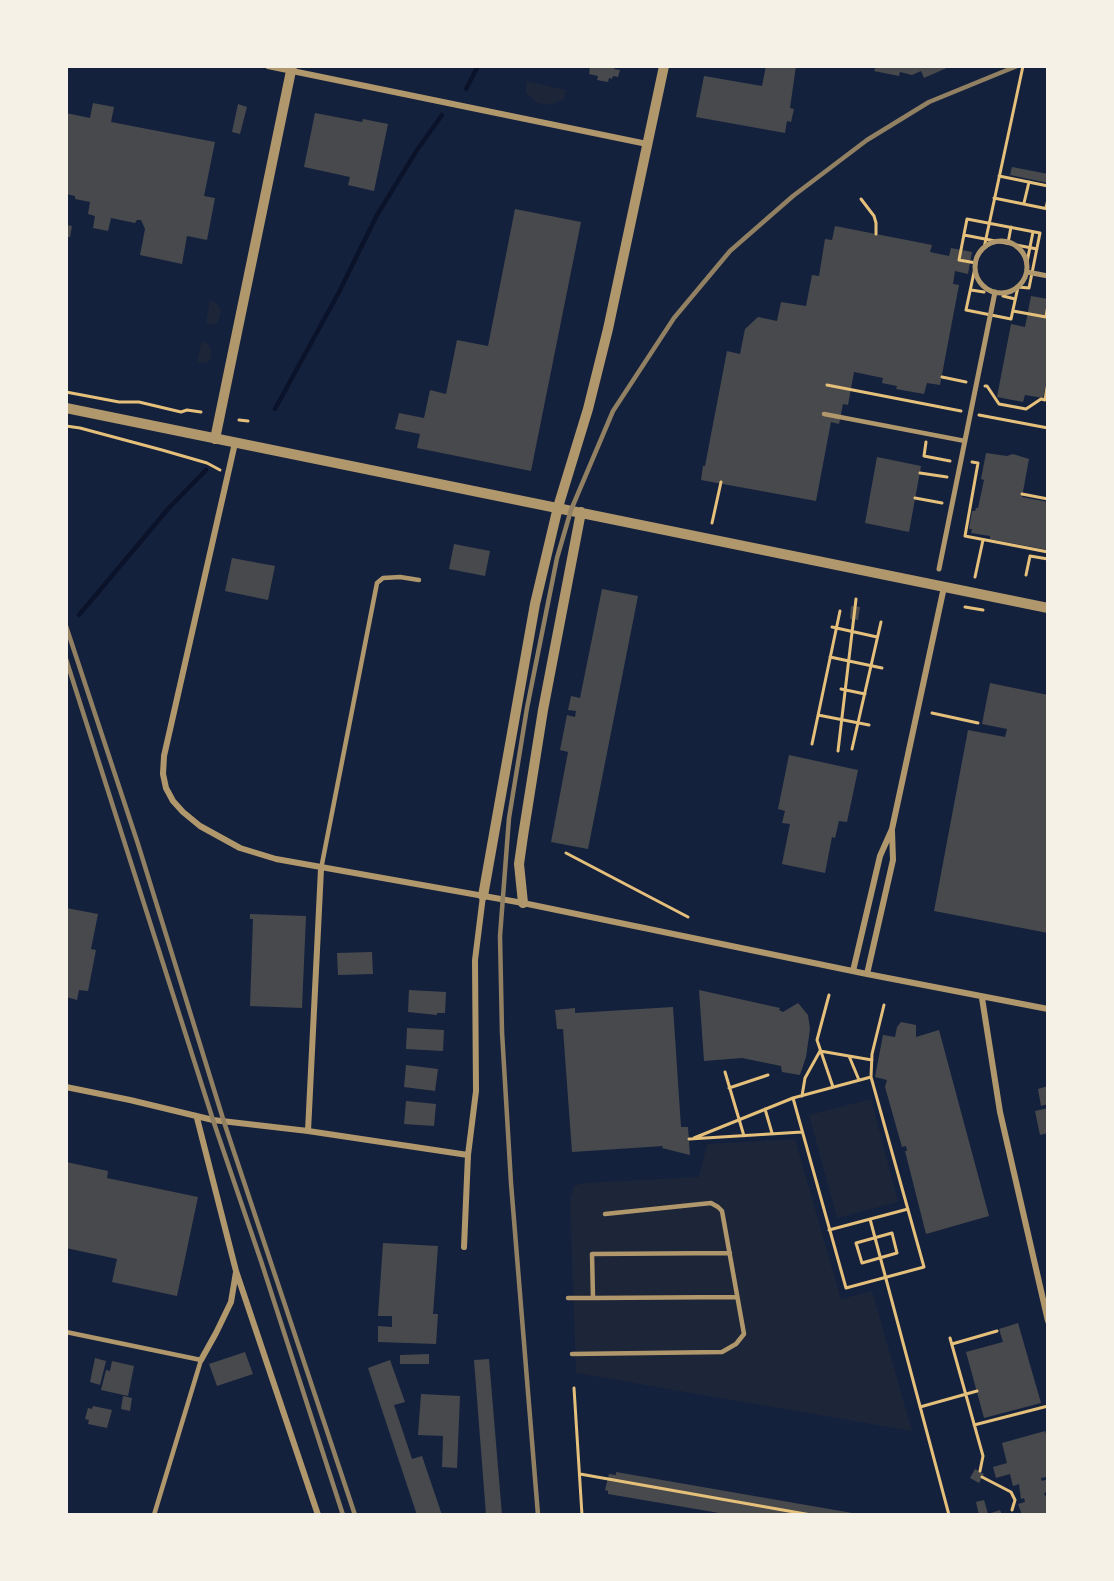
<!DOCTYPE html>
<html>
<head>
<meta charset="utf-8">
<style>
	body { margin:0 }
	#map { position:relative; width:1114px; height:1581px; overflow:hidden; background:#14213d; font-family:Bitter,serif }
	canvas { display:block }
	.frame { position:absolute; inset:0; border:68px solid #f6f1e7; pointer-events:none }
</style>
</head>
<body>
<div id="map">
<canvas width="1114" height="1581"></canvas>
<div class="frame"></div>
</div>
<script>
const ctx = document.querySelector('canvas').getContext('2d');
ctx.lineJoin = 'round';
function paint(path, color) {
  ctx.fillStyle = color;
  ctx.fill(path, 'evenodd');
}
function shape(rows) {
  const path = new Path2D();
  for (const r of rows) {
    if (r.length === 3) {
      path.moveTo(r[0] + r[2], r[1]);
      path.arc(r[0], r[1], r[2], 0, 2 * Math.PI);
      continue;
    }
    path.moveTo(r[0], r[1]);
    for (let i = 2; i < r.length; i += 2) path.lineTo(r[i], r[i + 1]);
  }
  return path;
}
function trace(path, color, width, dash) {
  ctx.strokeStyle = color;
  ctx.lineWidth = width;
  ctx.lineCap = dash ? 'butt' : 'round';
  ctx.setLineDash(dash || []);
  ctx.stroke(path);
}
paint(shape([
	[526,81,566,90,564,99,550,105,537,103,526,93],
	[210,300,216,303,221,310,218,322,214,325,206,323],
	[202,341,208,344,211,350,211,358,206,363,197,362],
	[871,1099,898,1202,837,1218,809,1115],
	[795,1139,841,1299,872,1291,912,1431,576,1373,570,1200,574,1186,584,1183,699,1177,707,1144]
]), '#1d2539');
trace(shape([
	[466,89,478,66],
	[275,409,339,292,377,215,417,150,442,115],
	[79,615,168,509,206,470]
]), '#0b132b', 4.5);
paint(shape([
	[590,66,615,66,614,69,620,70,618,77,613,76,612,79,609,78,608,82,597,80,598,76,589,74],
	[766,66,796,66,790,108,794,109,791,122,787,121,785,133,696,117,704,76,762,86],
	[876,66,951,66,924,78,921,71,912,75,900,72,899,76,874,71],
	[93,103,114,107,111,122,215,142,204,196,215,198,207,240,187,236,182,264,140,255,145,229,141,220,137,220,135,223,111,218,108,231,93,228,95,216,88,214,90,202,75,199,75,196,66,194,66,113,90,118],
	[238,104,247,107,240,134,232,132],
	[315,113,362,122,363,119,388,124,374,191,348,185,350,177,304,167],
	[1012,167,1048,174,1048,183,1010,175],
	[515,209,581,222,531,471,417,448,420,434,395,429,399,413,424,418,430,390,446,394,457,340,488,346],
	[66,225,72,226,70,237,66,237],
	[835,226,932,245,930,252,949,256,951,248,972,252,968,274,955,271,953,284,959,285,940,385,927,383,924,394,896,389,897,386,882,383,883,378,854,372,848,405,843,404,839,424,831,422,816,501,701,480,703,466,705,466,727,351,740,354,745,329,758,317,777,321,781,302,806,306,812,275,819,276,825,239,832,240],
	[1031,296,1048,299,1048,374,1043,398,1025,395,1023,402,997,397,1011,324,1025,327],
	[986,453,1007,456,1013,454,1029,459,1022,497,1048,502,1048,550,990,539,990,536,971,533,972,529,969,529,972,511,975,511,976,508,978,508,984,480,981,479],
	[877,457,921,466,909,532,865,523],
	[454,544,490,551,485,576,449,569],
	[232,558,275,566,268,600,225,591],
	[602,589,638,596,588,849,551,842,568,752,560,750,567,715,575,717,576,711,568,710,571,696,580,698],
	[851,606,860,607,858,620,850,619],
	[990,683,1048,695,1048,933,934,911,968,730,1005,737,1007,729,982,724],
	[789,755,858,770,847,822,839,821,835,838,832,837,825,873,782,864,790,824,782,823,785,811,778,809],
	[66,908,98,914,91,949,96,950,88,991,79,990,77,1000,66,997],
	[250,914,306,916,302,1008,250,1006,253,919,250,919],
	[372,952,373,974,338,975,337,953],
	[409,990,446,992,445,1013,437,1013,437,1015,408,1012],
	[699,990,780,1008,779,1010,783,1012,798,1003,808,1015,810,1029,806,1057,800,1075,782,1072,781,1066,742,1058,704,1061],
	[673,1007,681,1127,688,1127,690,1155,662,1148,663,1146,572,1152,563,1029,557,1029,555,1010,575,1008,575,1013],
	[901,1022,916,1025,916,1037,939,1030,989,1216,926,1234,905,1151,907,1151,906,1146,902,1147,885,1087,887,1080,875,1077,883,1035,895,1037,897,1027],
	[407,1028,444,1030,443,1051,406,1049],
	[406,1065,438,1069,435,1091,404,1087],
	[1048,1086,1048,1104,1041,1106,1038,1089],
	[406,1101,436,1104,434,1126,404,1124],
	[1048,1108,1048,1133,1040,1135,1035,1111],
	[66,1162,108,1171,107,1178,198,1197,177,1296,112,1282,117,1259,66,1248],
	[383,1243,438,1246,433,1314,438,1314,436,1344,378,1342,378,1326,392,1327,392,1316,378,1316],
	[1018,1323,1041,1403,984,1418,966,1352,1003,1342,999,1329],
	[245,1352,253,1374,217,1386,209,1364],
	[429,1354,429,1364,400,1364,400,1355],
	[95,1358,106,1361,100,1385,90,1382],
	[489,1359,502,1515,486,1515,474,1360],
	[390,1360,405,1402,394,1405,412,1459,422,1456,442,1515,417,1515,368,1368],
	[112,1361,134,1366,128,1396,101,1390,106,1370,110,1371],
	[421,1394,460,1396,457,1468,442,1467,443,1436,418,1435],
	[123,1396,132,1398,130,1411,121,1409],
	[93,1406,112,1410,107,1428,88,1424,89,1420,85,1419,88,1408,92,1409],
	[1045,1431,1048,1441,1048,1477,1041,1478,1042,1481,1048,1479,1048,1492,1044,1493,1045,1496,1048,1495,1048,1515,1022,1515,1018,1504,1025,1502,1024,1498,1021,1499,1019,1484,1013,1486,1010,1474,996,1478,993,1467,1007,1463,1002,1443],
	[975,1469,984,1474,979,1483,970,1478],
	[616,1472,858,1514,858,1515,731,1515,608,1494,608,1491,605,1490,609,1474,616,1475],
	[984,1500,988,1514,1000,1510,1002,1515,979,1515,976,1502]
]), '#48494c');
trace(shape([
	[999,176,1048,186],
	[994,198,1048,209],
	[861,199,874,216,876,223,876,234],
	[1024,203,1029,182],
	[1046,208,1048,199],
	[967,219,1040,233,1029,288,1018,287,1011,319,966,310,976,263,959,260,967,219],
	[964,235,1037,249],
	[1008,243,1011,227],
	[984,248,1023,66],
	[1027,262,1033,232],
	[971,290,984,292],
	[1003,296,1015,299],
	[1013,311,1046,317,1048,305],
	[942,377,966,382],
	[827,385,961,411],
	[985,386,987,386,999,404,1026,409,1041,399,1045,400,1048,382],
	[66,392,119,402,139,402,181,412,187,410,201,412],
	[979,415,1048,428],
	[239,420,248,421],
	[66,426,80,428,162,450,207,463,220,470],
	[926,442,924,456,950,461],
	[972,462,978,463,965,536,1048,552],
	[920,473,947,477],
	[1022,494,1048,499],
	[915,498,942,503],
	[712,523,721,482],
	[1026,575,1030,556,1048,559],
	[975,577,983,540],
	[965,607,983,610],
	[832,627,877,637],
	[830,657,882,668],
	[841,689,865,694],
	[932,713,978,723],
	[818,715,869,725],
	[812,744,840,611],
	[852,749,881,622],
	[838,751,856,599],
	[566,853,688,917],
	[829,995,817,1040,833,1087],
	[849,1056,859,1080],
	[725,1072,744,1136],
	[871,1077,924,1267,846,1288,793,1098,871,1077],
	[871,1077,872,1054,884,1005],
	[729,1088,768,1075],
	[802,1096,805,1078,820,1051,872,1060],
	[765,1109,772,1133],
	[694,1138,793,1098],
	[689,1139,802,1132],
	[870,1219,949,1515],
	[829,1230,908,1209],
	[892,1233,897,1253,862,1263,856,1243,892,1233],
	[950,1338,983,1456,980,1471],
	[952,1344,997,1331],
	[574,1388,582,1515],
	[920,1407,977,1391],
	[974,1425,1048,1406],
	[580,1474,811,1515],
	[982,1477,1011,1492,1015,1500,1012,1510]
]), '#e5c07b', 3);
trace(shape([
	[824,414,965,441],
	[321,869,377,583,383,578,400,577,419,580],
	[730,1253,592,1254,593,1298,737,1297],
	[568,1298,593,1298],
	[66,1332,201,1360,154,1515],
	[572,1354,722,1352,736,1344,744,1334,722,1211,718,1207,711,1203,605,1214]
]), '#b1986c', 4.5);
trace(shape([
	[1001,267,26],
	[1027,272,1048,276],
	[939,569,995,292]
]), '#b1986c', 5);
trace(shape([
	[268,66,647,144],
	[235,443,164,756,163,774,166,788,173,801,183,812,200,826,240,848,276,859,523,903,867,974,1048,1009],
	[853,971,880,856,892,829,944,587],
	[867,974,893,860,892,831],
	[982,998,1000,1112,1048,1321],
	[66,1087,130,1100,213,1120,308,1131,468,1155],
	[197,1118,236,1271,318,1515],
	[308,1131,321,869],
	[464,1247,468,1155,476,1091,475,960,483,896],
	[201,1360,216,1333,231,1302,236,1272]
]), '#b1986c', 6);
trace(shape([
	[66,408,1048,608],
	[215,439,292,66],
	[483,896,535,604,558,507,588,409,608,329,664,66],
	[523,903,519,864,523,836,543,710,581,512]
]), '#b1986c', 10);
trace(shape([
	[66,626,138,844,224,1122,355,1515],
	[66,659,213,1120,261,1261,343,1515],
	[538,1515,511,1183,502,1032,500,936,509,818,527,708,557,558,571,510,613,411,674,318,730,251,793,196,867,140,929,102,1017,66]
]), '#918062', 4.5);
</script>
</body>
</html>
